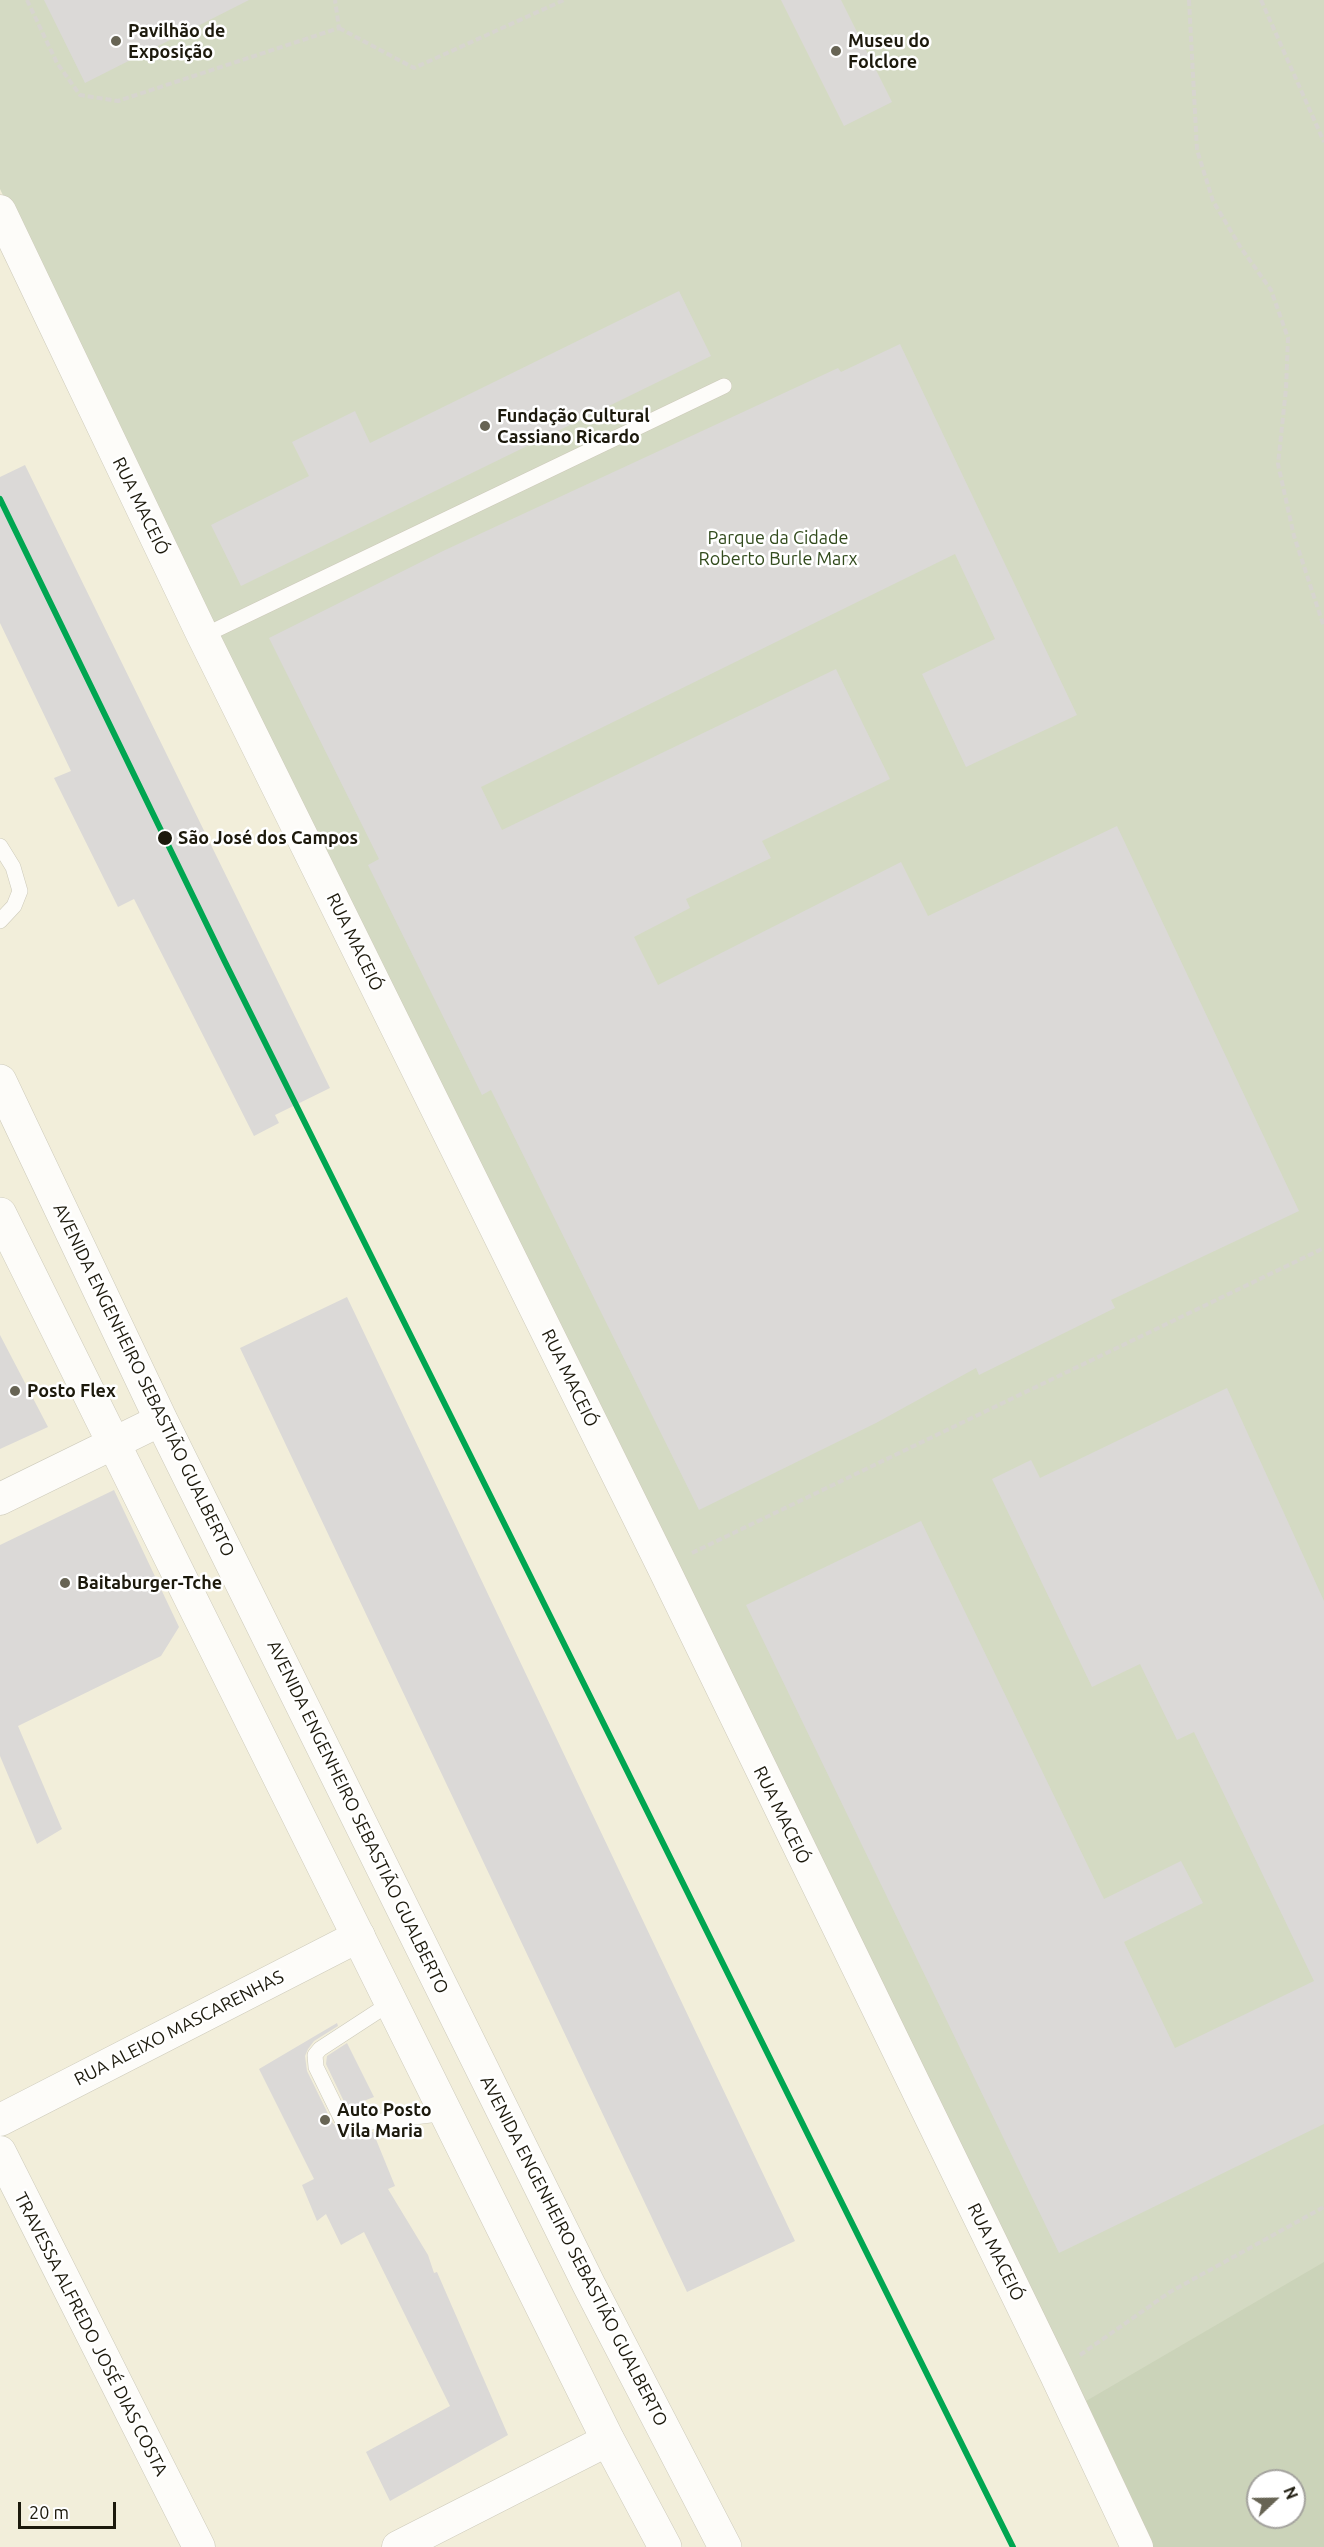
<!DOCTYPE html>
<html>
<head>
<meta charset="utf-8">
<style>
	body { margin:0 }
	#map { position:relative; width:1324px; height:2547px; overflow:hidden; background:#f2eeda; font-family:Ubuntu,sans-serif }
	canvas { display:block }
	.north { position:absolute; left:1246px; top:2469px; width:60px; height:60px; box-sizing:border-box; background:#fff; border:2px solid #a4a39e; border-radius:50%; rotate:68deg; font-size:16px; font-weight:700; line-height:24px; text-align:center; color:#1c190c }
	.north::after { content:''; display:block; margin:auto; width:21px; height:27px; background:#676454; clip-path:polygon(50% 0,100% 100%,50% 72%,0 100%) }
	.scale { position:absolute; left:18px; top:2502px; width:98px; height:27px; box-sizing:border-box; border:3px solid #1c190c; border-top:0; padding-left:8px; font-size:18px; line-height:21px; white-space:nowrap; color:#1c190c; -webkit-text-stroke:4px #fff; paint-order:stroke }
</style>
</head>
<body>
<div id="map">
<canvas width="1324" height="2547"></canvas>
<div class="north">N</div>
<div class="scale">20 m</div>
</div>
<script>
const ctx = document.querySelector('canvas').getContext('2d');
ctx.lineJoin = 'round';
function paint(path, color) {
  ctx.fillStyle = color;
  ctx.fill(path, 'evenodd');
}
function shape(rows) {
  const path = new Path2D();
  for (const r of rows) {
    path.moveTo(r[0], r[1]);
    for (let i = 2; i < r.length; i += 2) path.lineTo(r[i], r[i + 1]);
  }
  return path;
}
function trace(path, color, width, dash) {
  ctx.strokeStyle = color;
  ctx.lineWidth = width;
  ctx.lineCap = dash ? 'butt' : 'round';
  ctx.setLineDash(dash || []);
  ctx.stroke(path);
}
function drawText(font, color, halo, rows, align = 'center') {
  ctx.font = font + ' Ubuntu,sans-serif';
  ctx.lineWidth = 5;
  ctx.setLineDash([]);
  ctx.textBaseline = 'middle';
  ctx.strokeStyle = halo;
  ctx.fillStyle = color;
  for (const [text, x, y, turn = 0] of rows) {
    ctx.save();
    ctx.translate(x, y);
    ctx.rotate((+turn || 0) * Math.PI / 180);
    ctx.textAlign = isNaN(turn) ? turn : align;
    if (halo) ctx.strokeText(text, 0, 0);
    ctx.fillText(text, 0, 0);
    ctx.restore();
  }
}
paint(shape([
	[0,0,1324,0,1324,2547,1152,2547,667,1583,0,189],
	[1258,2481,1294,2481,1294,2517,1258,2517]
]), '#d4dac3');
paint(shape([
	[1324,2262,1324,2547,1145,2547,1081,2404],
	[1258,2481,1294,2481,1294,2517,1258,2517]
]), '#cbd3b9');
paint(shape([
	[44,0,249,0,85,83],
	[781,0,841,0,892,102,844,126],
	[679,291,711,356,241,586,211,525,309,476,292,442,355,411,370,443],
	[900,344,1077,715,966,767,922,674,995,639,955,554,481,787,502,830,836,669,890,779,762,841,771,858,686,899,690,908,634,937,658,985,901,862,928,916,1117,826,1299,1211,1111,1300,1115,1308,979,1375,976,1368,876,1423,699,1510,491,1090,482,1095,368,865,379,859,269,638,443,551,838,368,841,372],
	[25,465,330,1088,275,1115,279,1123,254,1136,134,899,118,907,54,778,71,771,0,623,0,477],
	[347,1297,795,2241,687,2292,240,1348],
	[0,1335,48,1427,0,1449],
	[1227,1388,1324,1601,1324,2124,1059,2253,746,1605,921,1521,1104,1899,1181,1861,1203,1903,1124,1942,1175,2048,1314,1981,1194,1732,1177,1740,1140,1664,1092,1687,992,1479,1031,1460,1040,1478],
	[114,1490,179,1627,161,1656,18,1726,62,1829,37,1844,0,1756,0,1545],
	[337,2023,338,2026,314,2041,308,2049,305,2056,307,2071,332,2122,339,2130,355,2134,373,2132,395,2186,388,2189,428,2255,434,2273,437,2272,508,2435,390,2501,366,2452,450,2406,364,2232,341,2245,326,2214,317,2221,302,2185,314,2179,259,2069],
	[347,2043,374,2097,361,2102,366,2113,349,2112,326,2064,327,2056]
]), '#dbd9d7');
const service = shape([
	[203,636,724,386],
	[0,846,13,867,20,891,14,906,0,921],
	[392,2002,320,2049,315,2055,316,2067,341,2118,346,2123,356,2124,447,2113]
]);
const minor = shape([
	[0,211,203,636,663,1567,1055,2373,1137,2547],
	[0,1499,161,1420],
	[0,2120,359,1936],
	[0,2152,199,2547],
	[398,2547,608,2440]
]);
const secondary = shape([
	[0,1081,161,1420,589,2285,725,2547],
	[0,1214,608,2440,665,2547]
]);
trace(service, '#cdcaba', 16);
trace(minor, '#cdcaba', 33);
trace(secondary, '#cdcaba', 34);
trace(shape([
	[27,0,57,63,80,95,118,101,339,28,335,0],
	[1189,0,1197,150,1213,201,1241,248,1271,290,1288,338,1286,389,1278,464,1294,536,1324,627],
	[1261,0,1324,142],
	[339,28,414,68,564,0],
	[692,1553,1324,1248],
	[1080,2355,1170,2292,1324,2207]
]), '#d7d5cf', 4, [6, 3]);
trace(service, '#fdfcf9', 15);
trace(minor, '#fdfcf9', 32);
trace(secondary, '#fdfcf9', 33);
trace(shape([
	[0,499,225,962,1013,2547]
]), '#00a651', 6);
for (const [x, y, r, color] of [
	[116,41,6,"#676454"],
	[836,51,6,"#676454"],
	[485,426,6,"#676454"],
	[165,838,8,"#1c190c"],
	[15,1391,6,"#676454"],
	[65,1583,6,"#676454"],
	[325,2120,6,"#676454"]
]) {
  const dot = new Path2D();
  dot.arc(x, y, r, 0, 2 * Math.PI);
  ctx.fillStyle = color;
  ctx.fill(dot);
  trace(dot, '#fff', 2);
}
drawText('bold 18px', '#1c190c', '#fff', [
	["Pavilhão de",128,31],
	["Exposição",128,52],
	["Museu do",848,41],
	["Folclore",848,62],
	["Fundação Cultural",497,416],
	["Cassiano Ricardo",497,437],
	["Posto Flex",27,1391],
	["Baitaburger-Tche",77,1583],
	["Auto Posto",337,2110],
	["Vila Maria",337,2131]
], 'left');
drawText('18px', '#1c190c', '#fff', [
	["RUA MACEIÓ",141,506,64],
	["RUA MACEIÓ",355,942,64],
	["RUA MACEIÓ",570,1378,64],
	["AVENIDA ENGENHEIRO SEBASTIÃO GUALBERTO",144,1380,64],
	["RUA MACEIÓ",782,1815,64],
	["AVENIDA ENGENHEIRO SEBASTIÃO GUALBERTO",358,1817,64],
	["RUA ALEIXO MASCARENHAS",179,2028,-27],
	["AVENIDA ENGENHEIRO SEBASTIÃO GUALBERTO",574,2251,63],
	["RUA MACEIÓ",996,2252,64],
	["TRAVESSA ALFREDO JOSÉ DIAS COSTA",91,2334,63]
]);
drawText('18px', '#324b1d', '#fff', [
	["Parque da Cidade",778,538],
	["Roberto Burle Marx",778,559]
]);
drawText('bold 18px', '#1c190c', '#fff', [
	["São José dos Campos",178,838]
], 'left');
</script>
</body>
</html>
